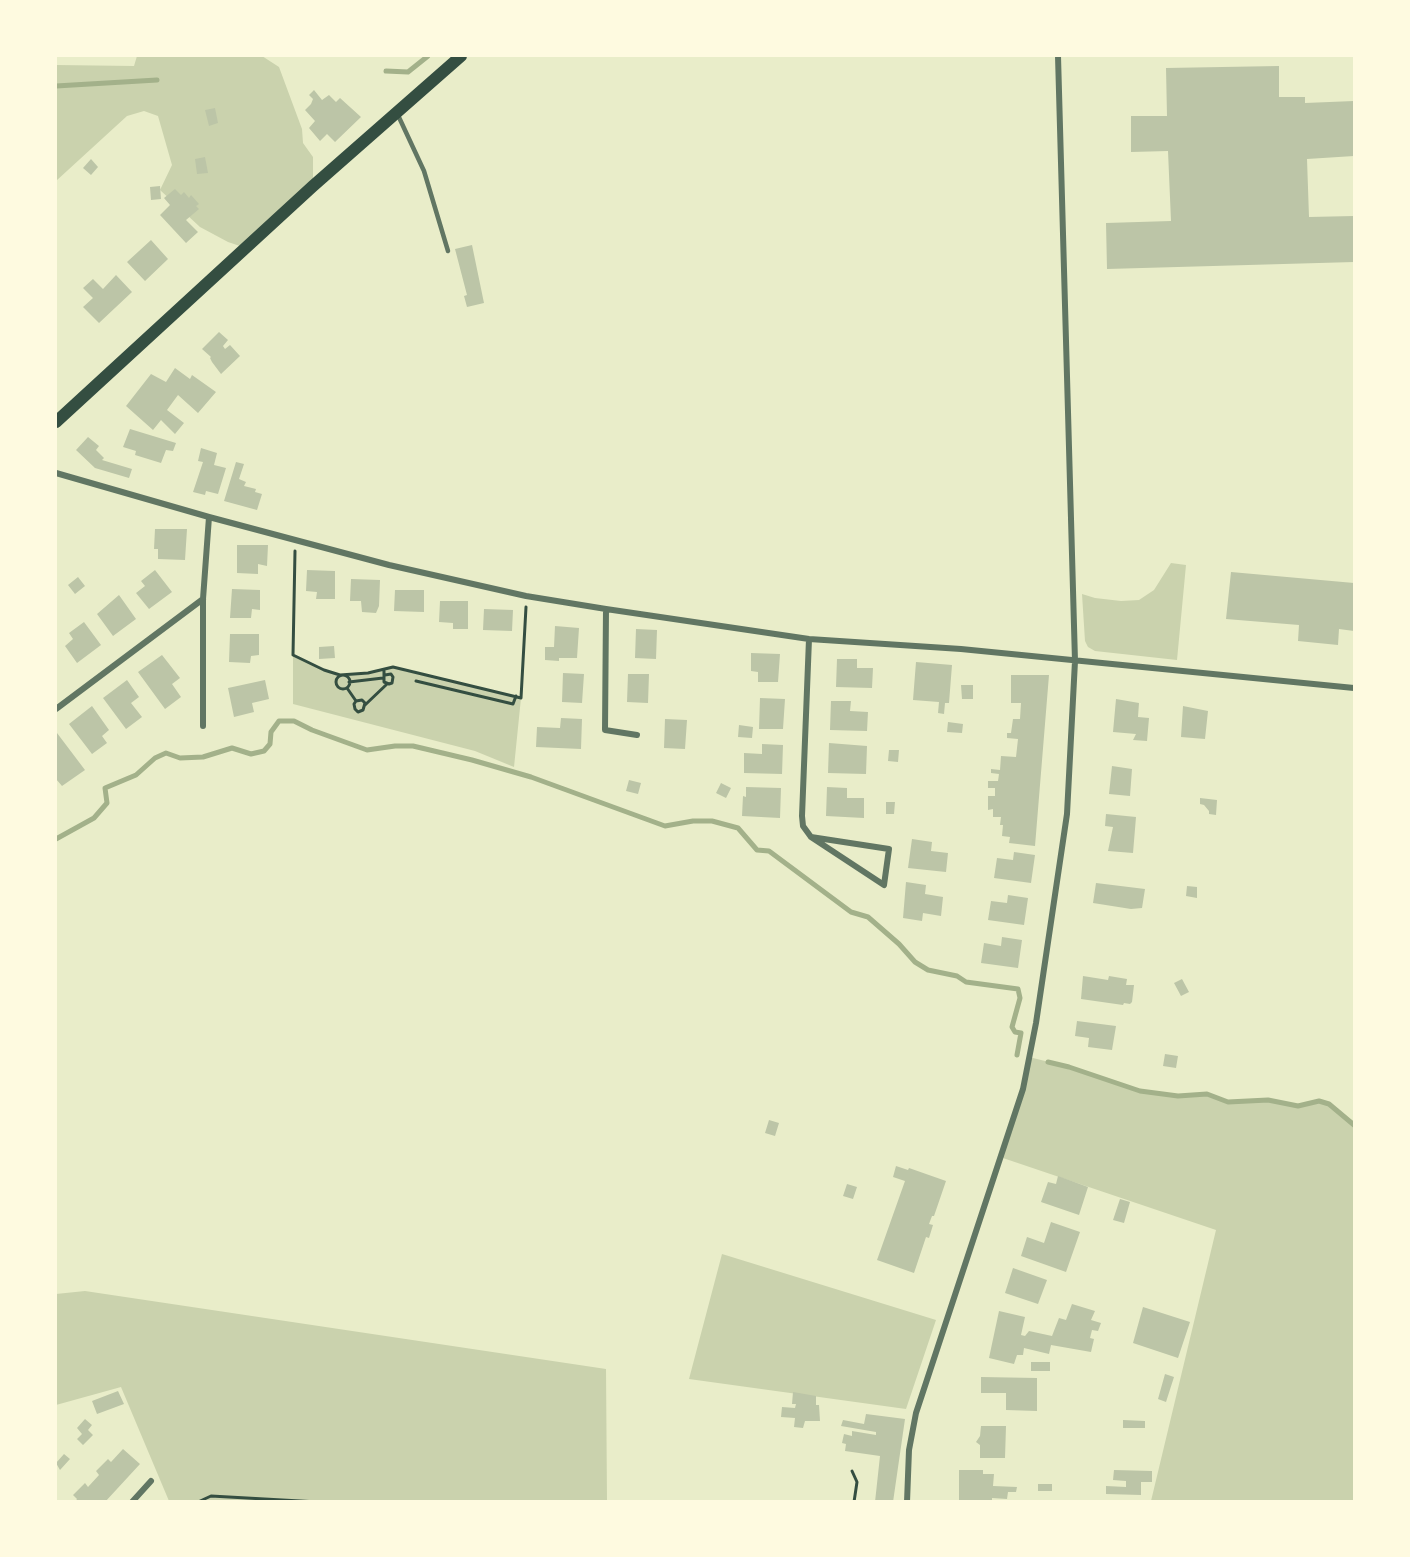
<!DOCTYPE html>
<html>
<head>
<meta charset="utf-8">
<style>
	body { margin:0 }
	#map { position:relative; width:1410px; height:1557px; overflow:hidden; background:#e9edc9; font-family:Spectral,serif }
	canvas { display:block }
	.frame { position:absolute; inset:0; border:57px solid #fefae0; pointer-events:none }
</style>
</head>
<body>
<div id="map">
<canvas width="1410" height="1557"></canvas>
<div class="frame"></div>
</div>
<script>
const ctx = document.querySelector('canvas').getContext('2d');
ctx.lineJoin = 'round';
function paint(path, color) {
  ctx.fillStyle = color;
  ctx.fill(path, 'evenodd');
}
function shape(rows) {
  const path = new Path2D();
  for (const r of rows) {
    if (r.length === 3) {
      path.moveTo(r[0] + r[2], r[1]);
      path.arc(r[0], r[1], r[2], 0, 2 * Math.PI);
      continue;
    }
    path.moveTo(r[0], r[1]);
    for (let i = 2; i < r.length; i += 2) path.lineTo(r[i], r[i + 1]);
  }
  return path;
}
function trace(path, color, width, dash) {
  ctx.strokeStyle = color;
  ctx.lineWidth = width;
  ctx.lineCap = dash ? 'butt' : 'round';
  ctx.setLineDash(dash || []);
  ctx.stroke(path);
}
paint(shape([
	[137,56,262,56,279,67,302,129,303,143,313,157,313,186,246,248,228,242,200,227,160,190,172,165,158,116,144,111,127,116,56,181,56,65,134,66],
	[1171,563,1186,565,1177,660,1095,651,1088,647,1085,641,1082,594,1095,598,1121,601,1139,600,1154,590],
	[293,655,324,670,340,675,354,675,393,667,521,698,514,767,475,751,293,704],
	[1029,1057,1069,1067,1140,1091,1178,1096,1207,1094,1228,1102,1268,1100,1298,1106,1319,1101,1329,1104,1354,1125,1354,1501,1151,1501,1216,1230,1000,1157,1023,1089],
	[722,1254,936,1320,906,1409,689,1379],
	[85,1291,606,1369,607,1501,169,1501,121,1387,56,1405,56,1294]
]), '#cad2ad');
trace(shape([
	[386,71,408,72,428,56],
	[56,86,157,80],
	[56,839,94,818,107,803,105,788,136,775,155,758,166,753,180,758,203,757,232,748,251,754,264,751,270,744,271,732,279,721,294,721,312,730,367,750,395,746,413,746,472,760,531,777,665,826,693,821,712,821,738,828,757,850,769,851,851,912,868,917,899,944,915,962,928,970,957,976,966,982,1018,989,1020,998,1012,1027,1015,1032,1021,1033,1017,1055],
	[1048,1062,1069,1067,1140,1091,1178,1096,1207,1094,1228,1102,1268,1100,1298,1106,1319,1101,1329,1104,1354,1125]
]), '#a3b18a', 5);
paint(shape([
	[1279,66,1279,97,1305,97,1305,103,1354,101,1354,156,1307,159,1309,217,1354,216,1354,262,1107,269,1106,223,1171,221,1168,151,1131,152,1131,116,1167,116,1166,68],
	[314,90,322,100,329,95,336,102,340,98,361,117,335,142,327,134,320,141,309,128,315,121,305,110,311,104,313,99,309,95],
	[215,108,218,123,209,126,205,110],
	[205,157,208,173,197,174,195,159],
	[91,159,98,167,91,175,83,168],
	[160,186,161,199,151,200,150,187],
	[175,189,181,195,184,192,189,198,191,195,199,204,196,206,199,209,186,220,198,232,186,243,160,215,170,205,164,198],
	[151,240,168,259,145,281,127,262],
	[472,245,484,303,467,307,464,296,467,295,455,249],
	[116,275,132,292,99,323,83,307,93,298,83,288,93,279,103,289],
	[219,332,228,340,223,346,225,349,230,345,240,356,221,374,212,362,210,358,211,357,202,349],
	[175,368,190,379,192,375,216,392,198,413,178,395,167,410,184,423,175,434,161,420,153,430,126,406,151,374,166,382],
	[130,429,176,443,173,451,166,450,161,463,135,455,136,451,123,447],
	[88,437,99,446,96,450,104,458,102,460,132,469,129,478,95,468,76,450],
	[201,448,217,453,214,465,226,468,218,494,206,491,205,495,193,492,203,462,198,461],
	[236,462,244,464,239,479,246,482,244,486,256,489,255,492,262,494,257,510,224,501],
	[155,529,187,529,185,560,158,559,158,549,154,549],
	[237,545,268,545,267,566,258,564,258,574,237,573],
	[155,570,172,592,149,609,136,593,145,586,141,581],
	[307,570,335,571,335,599,316,599,317,592,306,591],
	[1231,572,1354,583,1354,631,1339,629,1338,645,1298,641,1299,625,1226,619],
	[78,577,85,586,75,594,68,585],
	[351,579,380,580,379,606,376,613,362,612,361,601,350,601],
	[232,589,260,590,260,610,252,609,251,618,230,618],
	[395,590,424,590,424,612,394,611],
	[119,595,136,619,113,636,97,614],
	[440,601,468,601,468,629,453,629,453,623,439,622],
	[484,609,513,610,512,631,483,630],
	[84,622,101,645,77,663,65,646,73,639,69,633],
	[555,626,579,628,577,658,559,658,559,661,545,660,545,647,554,647],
	[636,629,657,630,656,659,635,658],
	[230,634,259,634,259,655,251,656,250,663,229,662],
	[334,646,335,658,319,659,319,647],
	[751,653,780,654,778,682,758,682,758,672,751,671],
	[162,655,180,678,172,684,181,697,165,709,138,672],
	[837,659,857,659,857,668,873,668,872,688,836,687],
	[916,662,952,665,949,703,945,703,944,714,938,713,939,702,913,700],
	[563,673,584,674,582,703,562,702],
	[628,674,649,674,648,703,627,702],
	[1011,675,1049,675,1035,846,1009,843,1010,837,1002,836,1003,825,1000,825,1001,817,993,817,993,809,988,810,988,796,995,796,995,788,988,788,988,781,998,781,999,774,991,773,991,769,1000,770,1001,756,1016,757,1018,739,1007,738,1007,733,1011,733,1013,719,1020,719,1021,703,1011,703],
	[127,680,139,697,131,703,142,717,126,729,103,698],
	[265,680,269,699,252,703,254,712,234,717,228,688],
	[961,685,973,685,973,699,962,699],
	[760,698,785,699,783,729,759,729],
	[1116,699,1139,703,1138,717,1149,718,1147,741,1133,740,1136,734,1113,732],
	[831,701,851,701,850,711,868,712,867,731,830,730],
	[92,706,109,730,102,736,107,743,92,754,69,724],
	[1183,706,1208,711,1205,739,1181,737],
	[561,718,582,719,581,749,536,747,537,727,560,728],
	[665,719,687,720,685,749,664,748],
	[948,722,963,724,962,733,947,732],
	[739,725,753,727,752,738,738,737],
	[57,733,85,770,62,786,56,779,56,734],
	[829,743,867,746,866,774,828,773],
	[762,744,783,745,782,774,744,773,744,753,762,754],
	[889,750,899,750,898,762,888,761],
	[1112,766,1132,769,1130,796,1109,794],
	[629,780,641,783,638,794,626,791],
	[721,783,731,788,726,798,716,793],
	[746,787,781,788,780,818,742,816,743,796,746,797],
	[827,787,847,788,847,798,864,798,864,818,826,816],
	[1200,798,1217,800,1216,815,1209,814,1209,811,1204,805,1200,804],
	[886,802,895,802,894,814,886,814],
	[1106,814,1136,817,1133,853,1108,851,1113,827,1105,826],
	[912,839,932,842,931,851,948,853,946,872,908,868],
	[1014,852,1035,855,1031,883,994,878,997,858,1013,860],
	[906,882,926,885,925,894,943,897,941,916,923,913,922,921,903,918],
	[1096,883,1145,889,1142,908,1131,909,1093,903],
	[1187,886,1197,887,1197,898,1186,896],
	[1008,895,1028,898,1024,925,988,920,991,901,1007,903],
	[1002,937,1022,940,1018,968,981,963,984,943,1001,946],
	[1083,976,1108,980,1109,976,1127,979,1126,985,1134,985,1132,1002,1130,1004,1124,1003,1123,1005,1081,999],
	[1182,979,1189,992,1181,996,1174,983],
	[1077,1021,1116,1026,1112,1050,1088,1047,1089,1038,1075,1036],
	[1165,1054,1178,1056,1176,1068,1163,1066],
	[769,1120,779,1123,775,1136,765,1133],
	[896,1166,908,1170,909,1168,946,1181,934,1216,932,1216,929,1224,933,1225,929,1238,926,1237,914,1273,877,1260,905,1181,893,1177],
	[1058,1176,1088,1187,1079,1215,1041,1202,1048,1182,1056,1184],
	[847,1184,857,1187,853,1199,843,1196],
	[1120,1199,1130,1202,1124,1223,1113,1220],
	[1051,1222,1080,1232,1066,1272,1021,1256,1027,1237,1044,1243],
	[1013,1268,1047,1280,1038,1304,1005,1293],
	[1072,1304,1095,1311,1091,1320,1101,1323,1098,1331,1092,1330,1090,1338,1094,1339,1091,1352,1051,1345,1049,1354,1024,1348,1023,1355,1017,1355,1014,1364,989,1358,999,1311,1025,1317,1021,1335,1025,1336,1029,1331,1052,1336,1059,1318,1066,1320],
	[1143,1307,1190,1322,1178,1358,1133,1343],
	[1031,1362,1050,1362,1050,1371,1031,1371],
	[1165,1374,1174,1377,1166,1402,1158,1399],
	[981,1377,1037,1378,1037,1411,1006,1410,1006,1393,981,1393],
	[118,1391,124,1404,97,1414,92,1401],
	[793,1392,816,1396,816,1405,819,1405,820,1421,805,1421,803,1428,794,1427,795,1418,781,1417,782,1407,795,1408,796,1404,792,1404],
	[866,1414,905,1419,893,1502,875,1502,880,1456,845,1451,846,1444,842,1443,844,1434,852,1436,852,1431,876,1435,876,1432,841,1426,843,1420,864,1424],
	[85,1419,92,1425,88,1430,93,1435,83,1445,77,1439,82,1434,77,1428],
	[1123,1420,1145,1421,1145,1428,1123,1428],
	[981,1426,1006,1426,1005,1458,980,1458,980,1445,976,1442,980,1436],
	[123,1449,140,1464,105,1502,75,1502,77,1499,73,1495,85,1483,88,1487,99,1475,96,1471,108,1459,111,1462],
	[64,1454,70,1459,60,1470,56,1463],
	[959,1470,983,1470,983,1474,994,1474,993,1486,1017,1487,1016,1492,1008,1492,1007,1499,992,1498,992,1502,959,1502],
	[1114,1470,1152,1471,1152,1482,1141,1482,1141,1495,1106,1494,1106,1486,1126,1487,1126,1481,1113,1480],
	[1038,1484,1052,1484,1052,1491,1038,1491]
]), '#bcc5a7');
trace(shape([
	[295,551,293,655,324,670,340,675,368,673,393,667,521,698,526,607],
	[384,671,384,682,389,684,392,683,393,677,391,674,385,675],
	[343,682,7],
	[416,681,513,704,516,696],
	[349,682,383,678],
	[347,688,356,701,362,700,365,703,363,710,358,712,355,709,354,704,356,701],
	[365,705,387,684],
	[852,1471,857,1482,854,1502],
	[198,1502,211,1496,318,1502]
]), '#344e41', 3);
trace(shape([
	[397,113,424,171,448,251]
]), '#617663', 4.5);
trace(shape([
	[56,473,209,517,389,565,526,596,606,609,809,639,961,649,1354,688],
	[606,609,605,730,637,735],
	[809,639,802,816,803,826,811,837,884,885,889,849,811,837],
	[56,709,203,599],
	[203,726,203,599,209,517],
	[132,1502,151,1481],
	[907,1502,909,1450,916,1413,1023,1089,1036,1023,1067,814,1075,661,1058,56]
]), '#617663', 6);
trace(shape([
	[56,422,313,186,461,56]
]), '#344e41', 12);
</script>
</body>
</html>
